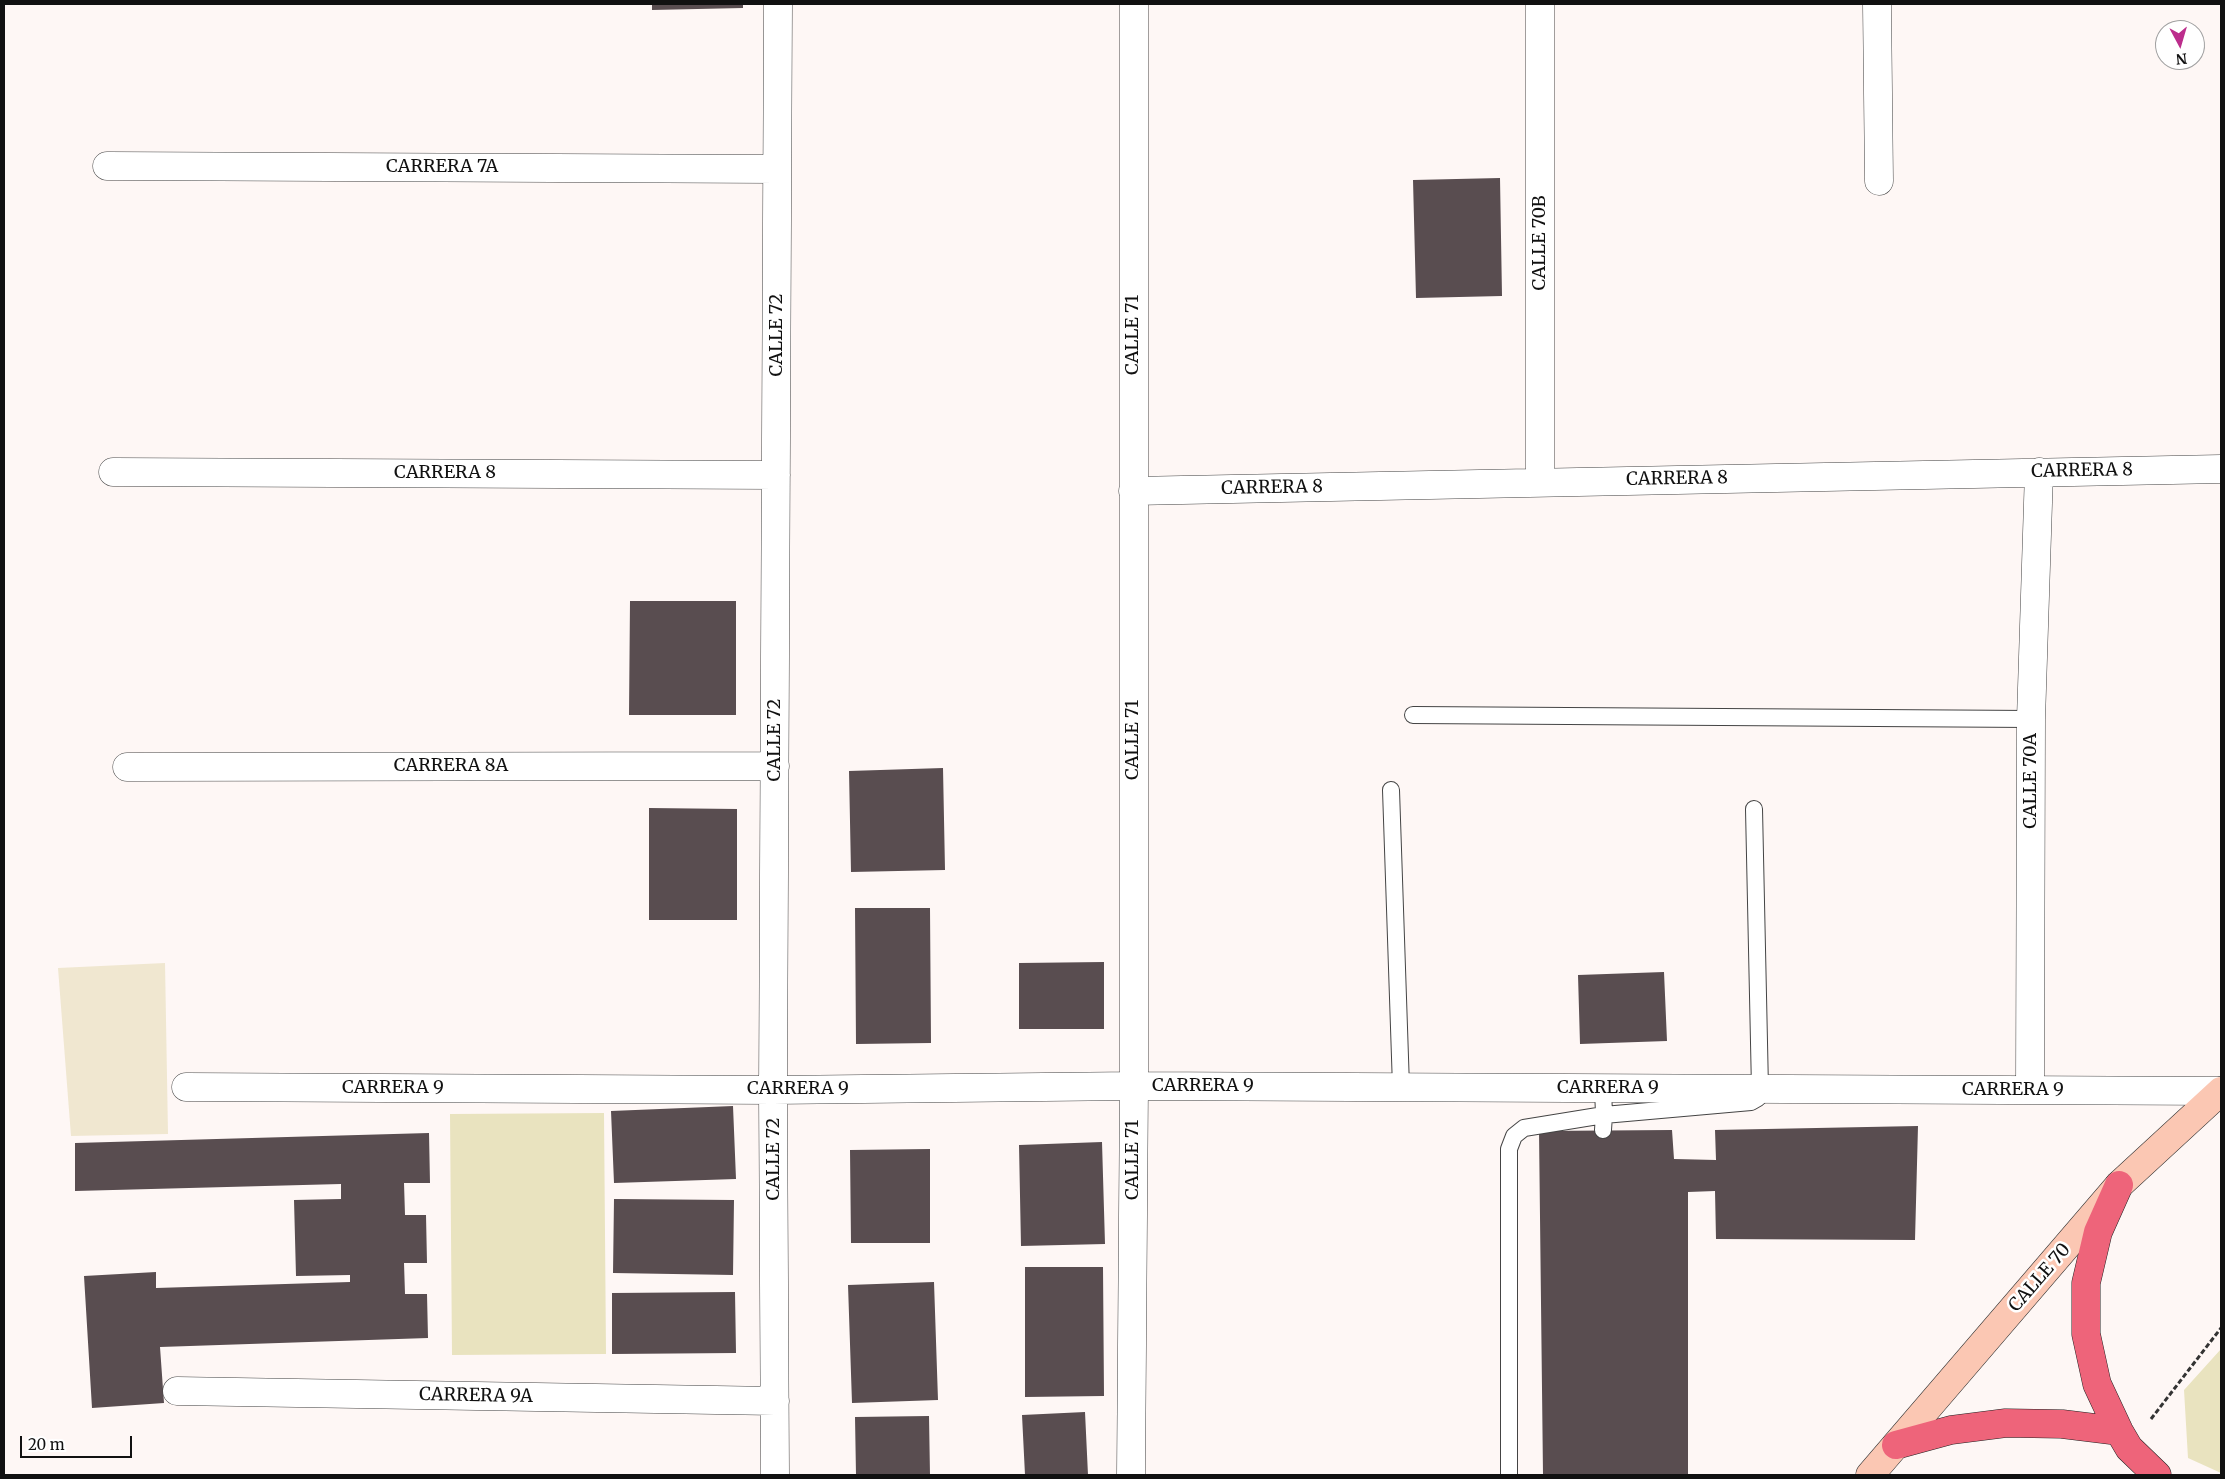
<!DOCTYPE html>
<html>
<head>
<meta charset="utf-8">
<style>
	body { margin:0 }
	#map { position:relative; width:2225px; height:1479px; overflow:hidden; background:#fef7f5; font-family:Merriweather,serif }
	canvas { display:block }
	.frame { position:absolute; inset:0; border:5px solid #111; pointer-events:none }
	.north { position:absolute; left:2155px; top:20px; width:50px; height:50px; box-sizing:border-box; background:#fff; border:1px solid #a0a0a0; border-radius:50%; rotate:174deg; font-size:14px; font-weight:700; line-height:20px; text-align:center; color:#111 }
	.north::after { content:''; display:block; margin:auto; width:18px; height:22px; background:#bc2d8c; clip-path:polygon(50% 0,100% 100%,50% 72%,0 100%) }
	.scale { position:absolute; left:20px; top:1436px; width:112px; height:22px; box-sizing:border-box; border:2px solid #111; border-top:0; padding-left:6px; font-size:15px; line-height:18px; white-space:nowrap; color:#111; -webkit-text-stroke:4px #fff; paint-order:stroke }
</style>
</head>
<body>
<div id="map">
<canvas width="2225" height="1479"></canvas>
<div class="frame"></div>
<div class="north">N</div>
<div class="scale">20 m</div>
</div>
<script>
const ctx = document.querySelector('canvas').getContext('2d');
ctx.lineJoin = 'round';
function paint(path, color) {
  ctx.fillStyle = color;
  ctx.fill(path, 'evenodd');
}
function shape(rows) {
  const path = new Path2D();
  for (const r of rows) {
    path.moveTo(r[0], r[1]);
    for (let i = 2; i < r.length; i += 2) path.lineTo(r[i], r[i + 1]);
  }
  return path;
}
function trace(path, color, width, dash) {
  ctx.strokeStyle = color;
  ctx.lineWidth = width;
  ctx.lineCap = dash ? 'butt' : 'round';
  ctx.setLineDash(dash || []);
  ctx.stroke(path);
}
function drawText(font, color, halo, rows, align = 'center') {
  ctx.font = font + ' Merriweather,serif';
  ctx.lineWidth = 5;
  ctx.setLineDash([]);
  ctx.textBaseline = 'middle';
  ctx.strokeStyle = halo;
  ctx.fillStyle = color;
  for (const [text, x, y, turn = 0] of rows) {
    ctx.save();
    ctx.translate(x, y);
    ctx.rotate((+turn || 0) * Math.PI / 180);
    ctx.textAlign = isNaN(turn) ? turn : align;
    if (halo) ctx.strokeText(text, 0, 0);
    ctx.fillText(text, 0, 0);
    ctx.restore();
  }
}
paint(shape([
	[604,1113,606,1354,452,1355,450,1114],
	[2221,1349,2221,1473,2188,1458,2184,1390]
]), '#e9e3bf');
paint(shape([
	[165,963,168,1134,71,1136,58,968]
]), '#f0e7d0');
paint(shape([
	[652,4,743,4,743,8,652,10],
	[1500,178,1502,296,1416,298,1413,180],
	[630,601,736,601,736,715,629,715],
	[943,768,945,870,851,872,849,771],
	[649,808,737,809,737,920,649,920],
	[855,908,930,908,931,1043,856,1044],
	[1104,962,1104,1029,1019,1029,1019,963],
	[1664,972,1667,1041,1580,1044,1578,975],
	[733,1106,736,1179,614,1183,611,1111],
	[1918,1126,1915,1240,1716,1239,1715,1191,1688,1192,1688,1475,1543,1475,1539,1131,1672,1130,1674,1159,1716,1160,1715,1130],
	[429,1133,430,1183,404,1183,405,1215,426,1215,427,1263,404,1263,405,1294,427,1294,428,1338,160,1347,164,1403,92,1408,84,1276,156,1272,156,1288,350,1282,350,1275,296,1276,294,1200,341,1199,341,1184,75,1191,75,1143],
	[1102,1142,1105,1244,1021,1246,1019,1145],
	[930,1149,930,1243,851,1243,850,1150],
	[614,1199,734,1200,733,1275,613,1273],
	[1025,1267,1103,1267,1104,1396,1025,1397],
	[934,1282,938,1400,852,1403,848,1285],
	[735,1292,736,1353,612,1354,612,1293],
	[1085,1412,1088,1475,1025,1475,1022,1415],
	[929,1416,930,1475,856,1475,855,1417]
]), '#594d50');
const lane = shape([
	[1413,715,2031,719],
	[1391,790,1401,1087],
	[1603,1130,1604,1115,1751,1102,1758,1098,1760,1089,1754,809],
	[1509,1475,1509,1149,1514,1136,1524,1128,1604,1115,1603,1088]
]);
const street = shape([
	[1540,4,1540,482],
	[1877,4,1879,181],
	[107,166,777,169],
	[113,472,776,475],
	[1133,491,2221,469],
	[127,767,775,766],
	[186,1087,773,1090,1134,1086,2221,1091],
	[2030,1090,2031,719,2039,472],
	[177,1391,775,1401],
	[775,1475,773,1090,778,4],
	[1131,1475,1134,1086,1134,4]
]);
const secondary = shape([
	[1870,1475,2119,1185,2221,1091]
]);
const highway = shape([
	[2119,1185,2098,1232,2086,1283,2086,1334,2097,1384,2119,1431,2129,1448,2157,1475],
	[1896,1445,1951,1430,2006,1423,2062,1424,2119,1431]
]);
trace(lane, '#444', 18);
trace(street, '#444', 29);
trace(secondary, '#333', 29);
trace(highway, '#222', 29);
trace(shape([
	[2151,1419,2221,1328]
]), '#333', 3, [5, 2.5]);
trace(lane, '#fff', 16);
trace(street, '#fff', 28);
trace(secondary, '#fbc7b3', 28);
trace(highway, '#ee647a', 28);
drawText('18px', '#111', '#fff', [
	["CARRERA 7A",442,167],
	["CALLE 70B",1540,243,-90],
	["CALLE 72",777,335,-90],
	["CALLE 71",1133,335,-90],
	["CARRERA 8",2082,471,-1],
	["CARRERA 8",445,473],
	["CARRERA 8",1677,479,-1],
	["CARRERA 8",1272,488,-1],
	["CALLE 72",775,740,-90],
	["CALLE 71",1133,740,-90],
	["CARRERA 8A",451,766],
	["CALLE 70A",2031,781,-90],
	["CARRERA 9",1203,1086],
	["CARRERA 9",393,1088],
	["CARRERA 9",1608,1088],
	["CARRERA 9",798,1089],
	["CARRERA 9",2013,1090],
	["CALLE 72",774,1159,-90],
	["CALLE 71",1133,1160,-90],
	["CALLE 70",2040,1278,-49],
	["CARRERA 9A",476,1396,1]
]);
</script>
</body>
</html>
